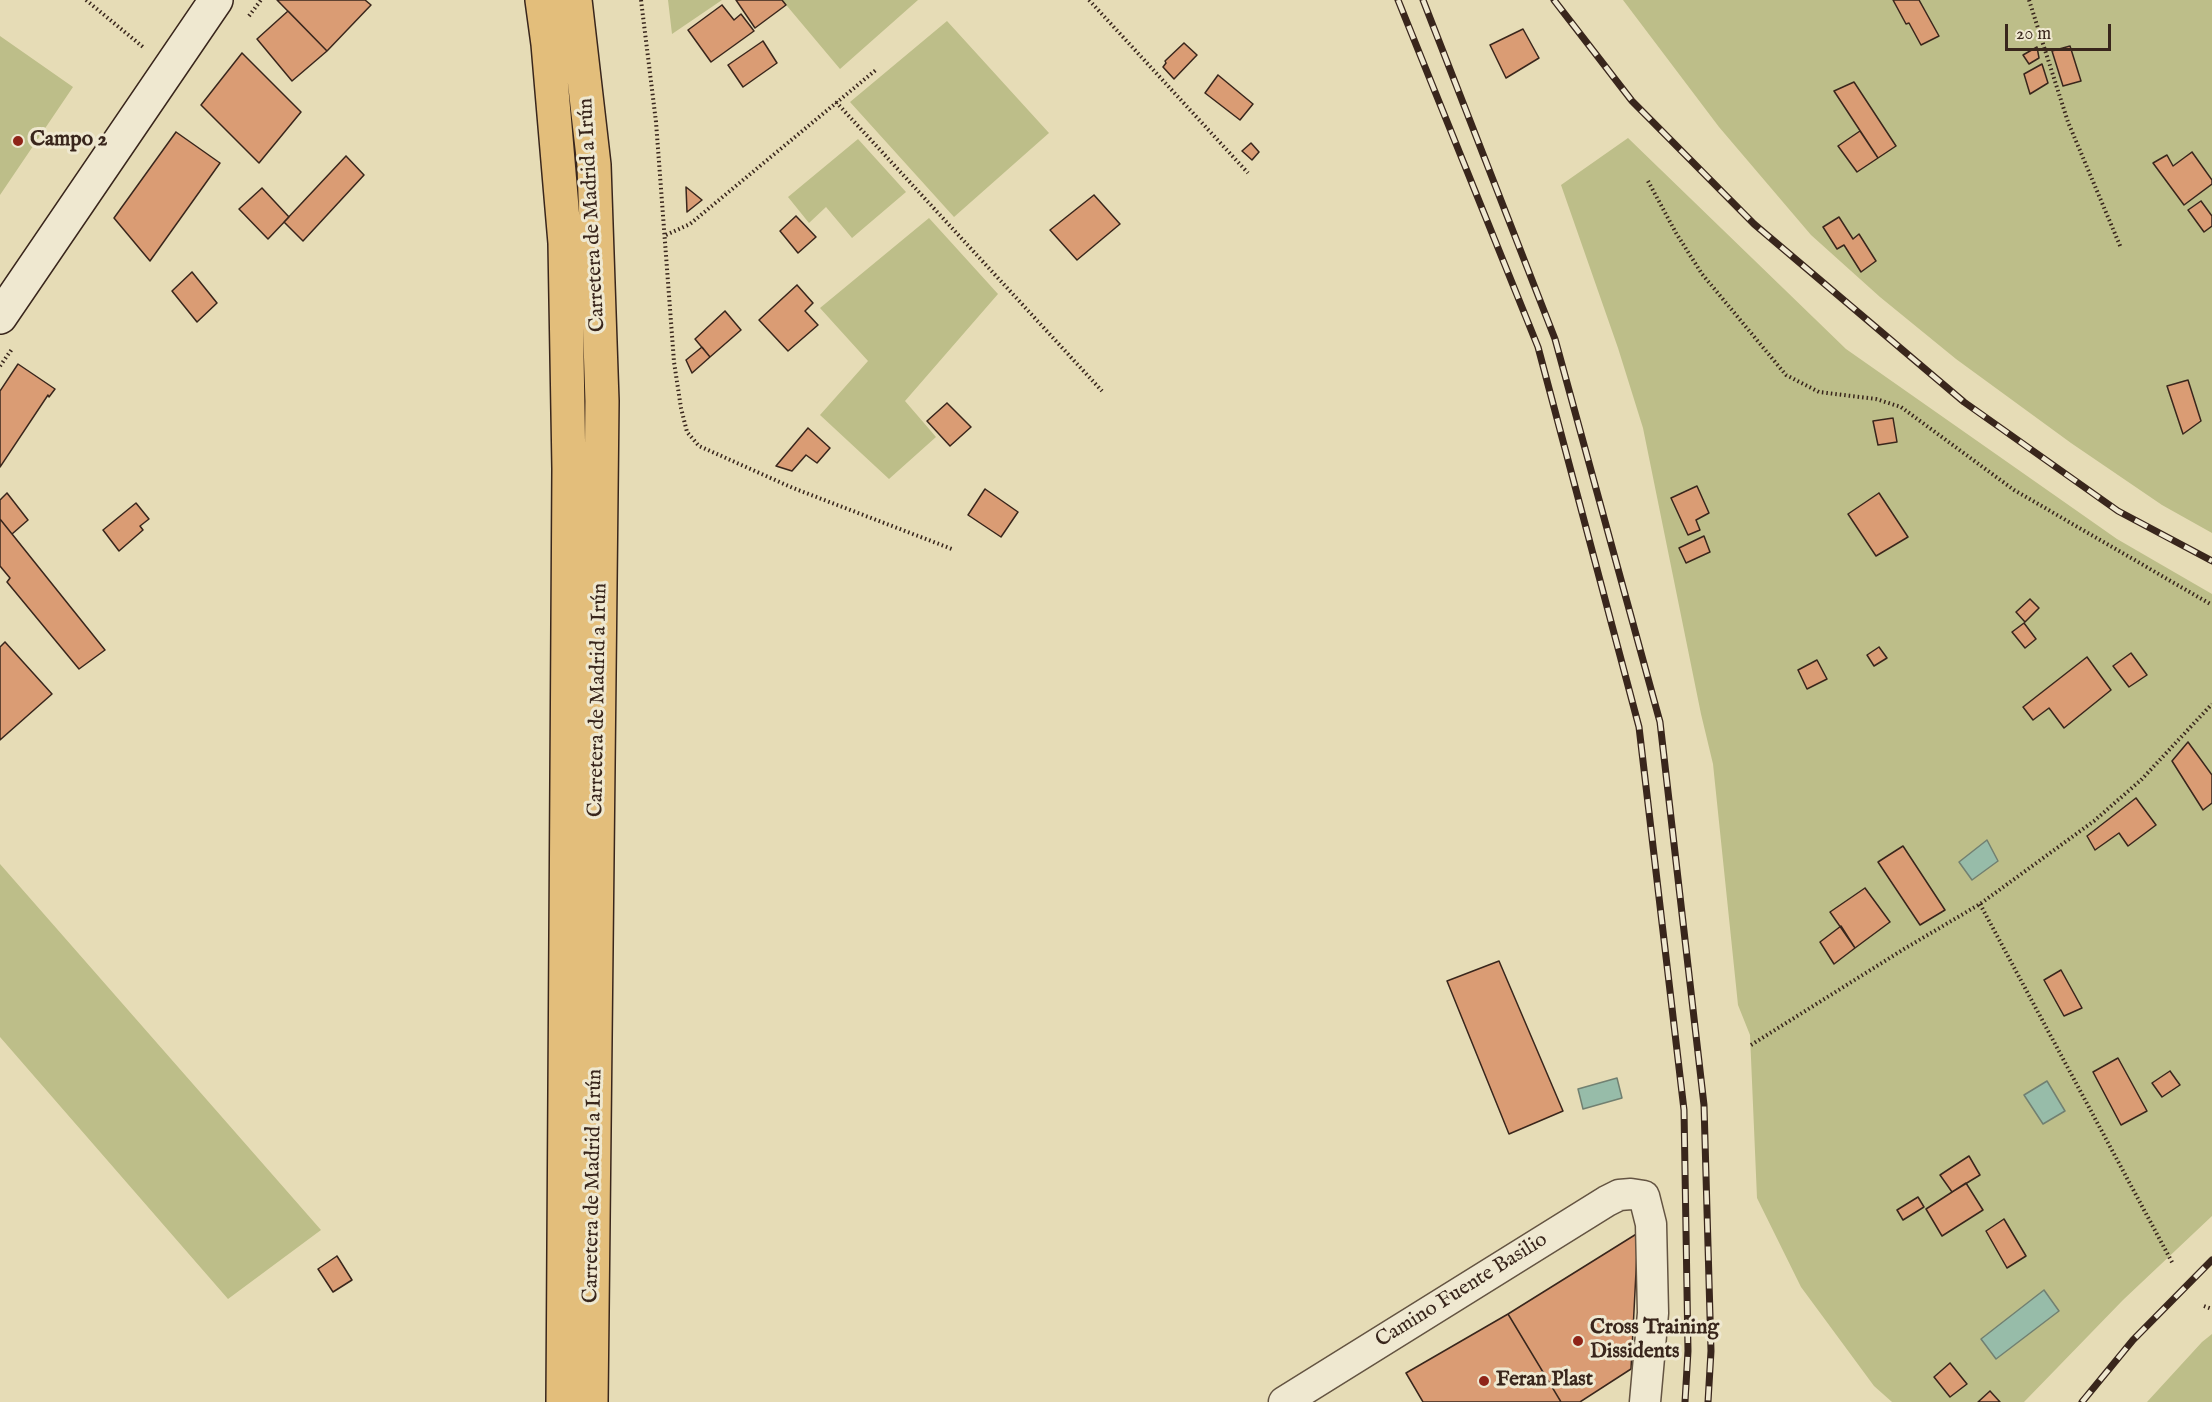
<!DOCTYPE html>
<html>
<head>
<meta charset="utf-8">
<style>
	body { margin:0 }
	#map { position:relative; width:2212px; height:1402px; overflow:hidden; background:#e6dcb6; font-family:"IM FELL English",serif }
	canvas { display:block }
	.scale { position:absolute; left:2005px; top:24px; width:106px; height:27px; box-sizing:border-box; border:3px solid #39261c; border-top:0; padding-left:8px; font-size:18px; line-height:21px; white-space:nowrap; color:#39261c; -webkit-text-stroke:4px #efe8d0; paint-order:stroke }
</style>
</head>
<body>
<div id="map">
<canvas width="2212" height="1402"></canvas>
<div class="scale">20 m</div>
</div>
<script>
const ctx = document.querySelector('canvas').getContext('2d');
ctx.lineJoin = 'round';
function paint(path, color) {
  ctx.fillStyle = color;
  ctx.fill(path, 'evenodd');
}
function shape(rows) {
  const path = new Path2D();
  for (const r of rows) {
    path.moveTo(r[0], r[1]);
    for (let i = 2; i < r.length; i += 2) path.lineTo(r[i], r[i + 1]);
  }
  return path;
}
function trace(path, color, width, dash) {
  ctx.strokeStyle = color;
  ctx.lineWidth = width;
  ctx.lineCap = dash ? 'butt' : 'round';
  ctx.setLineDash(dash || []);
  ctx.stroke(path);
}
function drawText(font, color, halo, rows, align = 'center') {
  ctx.font = font + ' "IM FELL English",serif';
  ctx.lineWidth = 6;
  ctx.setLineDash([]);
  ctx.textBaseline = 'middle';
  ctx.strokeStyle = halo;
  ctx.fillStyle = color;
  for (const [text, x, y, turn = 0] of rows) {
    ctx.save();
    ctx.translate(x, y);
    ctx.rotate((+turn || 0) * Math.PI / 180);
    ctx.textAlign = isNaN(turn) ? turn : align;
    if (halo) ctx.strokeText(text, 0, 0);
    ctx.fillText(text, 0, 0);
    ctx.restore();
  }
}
paint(shape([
	[668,0,722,0,672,34],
	[782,0,918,0,840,69],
	[1623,0,2212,0,2212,533,2162,505,2071,443,1956,359,1880,297,1811,235,1719,127],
	[947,21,1049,133,954,217,850,102],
	[0,36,73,87,0,195],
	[1628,138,1846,349,2117,539,2212,594,2212,1216,2123,1300,2024,1402,1892,1402,1874,1386,1801,1287,1757,1198,1750,1035,1738,1005,1713,764,1701,714,1643,428,1618,348,1561,185],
	[858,139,906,192,852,238,826,207,809,223,788,197],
	[929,218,998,294,905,401,936,437,889,479,820,415,868,361,820,308],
	[0,864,321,1230,228,1299,0,1037],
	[2212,1334,2212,1402,2147,1402,2202,1342]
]), '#bdbe89');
const water = shape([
	[1987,840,1998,861,1972,880,1959,862,1987,840],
	[1617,1078,1622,1098,1583,1109,1578,1089,1617,1078],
	[2047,1081,2065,1111,2043,1124,2024,1095,2047,1081],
	[2044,1290,2059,1311,1996,1359,1981,1339,2044,1290]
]);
paint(water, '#97bca9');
trace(water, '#718071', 1.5);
const building = shape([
	[277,0,365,0,371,5,327,51,277,0],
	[736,0,782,0,786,5,755,28,736,0],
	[1893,0,1919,0,1939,36,1921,45,1909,23,1906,24,1893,0],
	[722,5,734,20,741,14,754,31,711,62,688,30,722,5],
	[288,11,327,51,292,81,257,39,288,11],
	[1523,29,1539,58,1506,78,1490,45,1523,29],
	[763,41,777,63,743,87,728,65,763,41],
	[1184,43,1197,55,1174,79,1163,67,1166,63,1165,61,1184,43],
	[2070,46,2081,81,2063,86,2052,51,2070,46],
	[2037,47,2039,58,2029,64,2023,55,2037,47],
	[242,53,301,112,259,163,201,105,242,53],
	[2042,64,2048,83,2030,94,2024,74,2042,64],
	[1218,75,1253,104,1240,120,1205,93,1218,75],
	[1854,82,1896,146,1878,158,1834,91,1854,82],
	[1860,131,1878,158,1857,172,1838,146,1860,131],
	[176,132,220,163,150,261,114,218,176,132],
	[1251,143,1259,152,1252,160,1242,151,1251,143],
	[2192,152,2212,180,2212,184,2184,205,2153,163,2167,155,2173,166,2192,152],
	[346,156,364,175,303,241,284,222,346,156],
	[686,187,702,200,687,212,686,187],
	[262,188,289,217,268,239,239,209,262,188],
	[1094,195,1120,224,1077,260,1050,230,1094,195],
	[2201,201,2212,216,2212,226,2204,232,2188,210,2201,201],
	[796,216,816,237,798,253,780,231,796,216],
	[1839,217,1853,239,1859,234,1876,261,1861,272,1844,245,1837,249,1823,227,1839,217],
	[192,272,217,303,197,322,172,291,192,272],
	[797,285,813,303,805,311,818,325,788,351,759,320,797,285],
	[725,311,741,330,710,357,695,339,725,311],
	[702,347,710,357,692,373,686,360,702,347],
	[18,364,55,389,49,397,48,395,0,467,0,391,18,364],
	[2188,380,2201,421,2183,434,2167,386,2188,380],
	[947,403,971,427,950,446,927,421,947,403],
	[1893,418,1897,442,1878,445,1873,421,1893,418],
	[808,428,830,448,817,463,806,455,792,471,776,466,808,428],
	[1697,486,1709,513,1696,520,1700,530,1688,535,1671,498,1697,486],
	[985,489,1018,512,1001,537,968,515,985,489],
	[7,493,28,520,12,534,0,519,0,500,7,493],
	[1879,493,1908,537,1876,556,1848,514,1879,493],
	[136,503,149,519,140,526,143,530,119,551,103,530,136,503],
	[0,519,105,650,79,669,7,582,10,578,0,566,0,519],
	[1704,536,1710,552,1686,563,1679,548,1704,536],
	[2030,599,2039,608,2025,622,2016,612,2030,599],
	[2024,623,2036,639,2025,648,2012,632,2024,623],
	[5,642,52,694,0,740,0,647,5,642],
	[1879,647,1887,658,1874,666,1867,655,1879,647],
	[2131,653,2147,675,2129,687,2113,666,2131,653],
	[2087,657,2111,690,2064,728,2049,708,2033,720,2023,707,2087,657],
	[1817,660,1827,679,1807,689,1798,670,1817,660],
	[2188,742,2212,775,2212,803,2203,810,2172,761,2188,742],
	[2136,798,2156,825,2128,846,2119,833,2095,850,2087,836,2136,798],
	[1903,846,1945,910,1920,925,1878,862,1903,846],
	[1865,888,1890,922,1855,948,1830,912,1865,888],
	[1841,926,1855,948,1834,964,1820,942,1841,926],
	[1499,961,1563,1111,1509,1134,1447,981,1499,961],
	[2061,970,2082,1008,2064,1016,2044,980,2061,970],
	[2118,1058,2147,1111,2121,1125,2093,1072,2118,1058],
	[2170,1071,2180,1085,2162,1097,2152,1083,2170,1071],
	[1969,1156,1980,1175,1952,1192,1940,1175,1969,1156],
	[1966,1183,1983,1210,1942,1236,1926,1209,1966,1183],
	[1918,1197,1924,1207,1903,1220,1897,1210,1918,1197],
	[2004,1219,2026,1256,2007,1268,1986,1231,2004,1219],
	[1638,1233,1631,1369,1580,1402,1561,1402,1508,1314,1638,1233],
	[337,1256,352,1280,333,1292,318,1269,337,1256],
	[1508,1314,1561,1402,1423,1402,1406,1373,1508,1314],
	[1950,1363,1967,1384,1950,1397,1934,1377,1950,1363],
	[1990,1391,2000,1402,1978,1402,1990,1391]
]);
paint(building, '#da9c74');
trace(building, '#39261c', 1.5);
const street = shape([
	[1284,1402,1607,1201,1619,1195,1631,1194,1644,1196,1651,1224,1653,1313,1645,1402]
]);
const secondary = shape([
	[0,317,216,0]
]);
const highway = shape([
	[542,0,548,44,565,243,569,469,563,1402],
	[575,0,594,165,602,401,591,1402]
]);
trace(street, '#645442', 33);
trace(secondary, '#39261c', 36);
trace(highway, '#39261c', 36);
trace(shape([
	[86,0,143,47],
	[641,0,656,122,674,362,681,408,687,432,699,446,793,488,952,549],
	[1089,0,1248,173],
	[2029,0,2068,122,2121,248],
	[249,16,261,0],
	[836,102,1102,391],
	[1648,181,1676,233,1702,274,1786,375,1819,392,1876,399,1901,407,2014,490,2212,605],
	[666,235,690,224,877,69],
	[0,366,12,349],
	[1980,904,2173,1264],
	[1751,1045,1904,949,1980,904,2094,821,2141,780,2212,704],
	[2204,1306,2212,1309]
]), '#39261c', 4, [1.5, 3]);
trace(street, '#efe8d0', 30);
trace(secondary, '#efe8d0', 33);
trace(highway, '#e3be7b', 33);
const rail = shape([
	[1398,0,1538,347,1639,727,1684,1110,1688,1351,1685,1402],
	[1423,0,1555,339,1660,722,1704,1105,1711,1351,1708,1402],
	[1554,0,1632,101,1754,224,1964,402,2118,511,2212,561],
	[2082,1402,2133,1340,2212,1260]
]);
trace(rail, '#39261c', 7);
trace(rail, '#efe8d0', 4.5, [14]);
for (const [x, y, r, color] of [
	[18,141,6,"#8f2418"],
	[1578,1341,6,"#8f2418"],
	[1484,1381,6,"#8f2418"]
]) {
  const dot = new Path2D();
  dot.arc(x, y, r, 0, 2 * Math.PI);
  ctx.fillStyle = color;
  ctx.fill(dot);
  trace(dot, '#efe8d0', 2);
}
drawText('bold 21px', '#39261c', '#efe8d0', [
	["Campo 2",30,141],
	["Cross Training",1590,1329],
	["Dissidents",1590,1353],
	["Feran Plast",1496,1381]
], 'left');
drawText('21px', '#39261c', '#efe8d0', [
	["Carretera de Madrid a Irún",593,215,-93],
	["Carretera de Madrid a Irún",599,700,-89],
	["Carretera de Madrid a Irún",594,1186,-89],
	["Camino Fuente Basilio",1462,1291,-32]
]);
</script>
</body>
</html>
